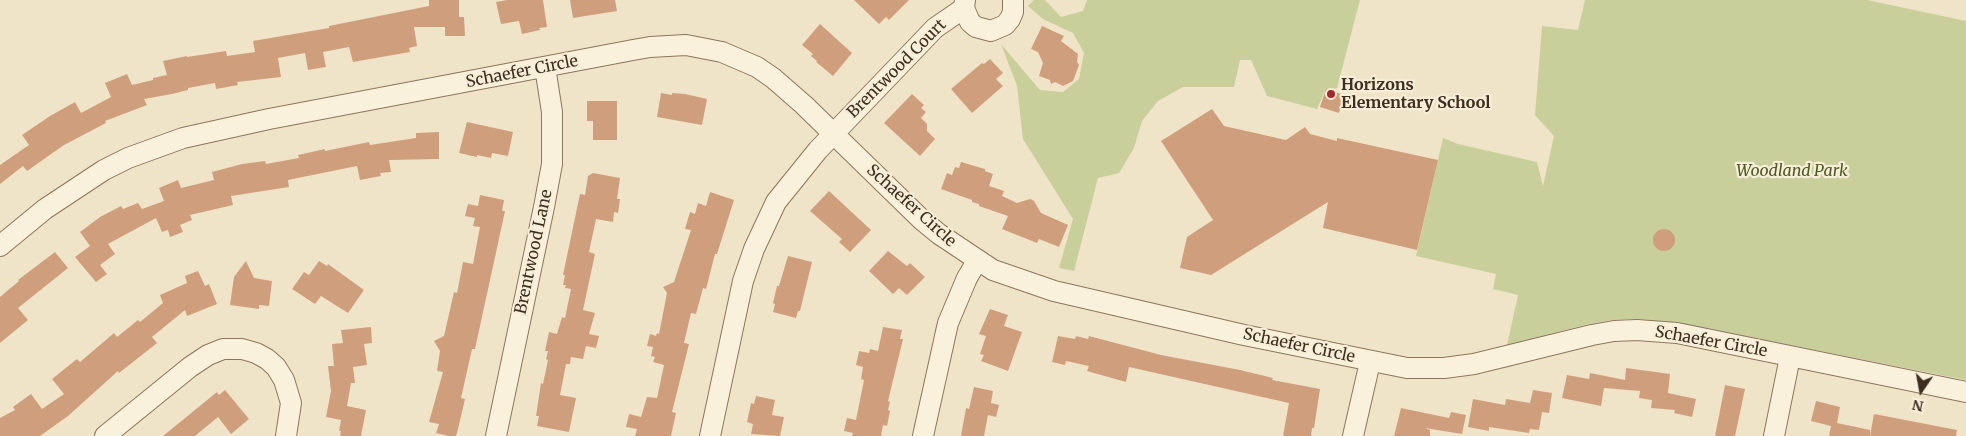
<!DOCTYPE html>
<html>
<head>
<meta charset="utf-8">
<style>
	body { margin:0 }
	#map { position:relative; width:1966px; height:436px; overflow:hidden; background:#f0e4c8; font-family:Merriweather,serif }
	canvas { display:block }
	.north { position:absolute; left:1896px; top:366px; width:50px; height:50px; -webkit-text-stroke:4px #f7eed8; paint-order:stroke; rotate:192deg; font-size:14px; font-weight:700; line-height:20px; text-align:center; color:#3d2e20 }
	.north::after { content:''; display:block; margin:auto; width:18px; height:22px; background:#3d2e20; clip-path:polygon(50% 0,100% 100%,50% 72%,0 100%) }
</style>
</head>
<body>
<div id="map">
<canvas width="1966" height="436"></canvas>
<div class="north">N</div>
</div>
<script>
const ctx = document.querySelector('canvas').getContext('2d');
ctx.lineJoin = 'round';
function paint(path, color) {
  ctx.fillStyle = color;
  ctx.fill(path, 'evenodd');
}
function shape(rows) {
  const path = new Path2D();
  for (const r of rows) {
    if (r.length === 3) {
      path.moveTo(r[0] + r[2], r[1]);
      path.arc(r[0], r[1], r[2], 0, 2 * Math.PI);
      continue;
    }
    path.moveTo(r[0], r[1]);
    for (let i = 2; i < r.length; i += 2) path.lineTo(r[i], r[i + 1]);
  }
  return path;
}
function trace(path, color, width, dash) {
  ctx.strokeStyle = color;
  ctx.lineWidth = width;
  ctx.lineCap = dash ? 'butt' : 'round';
  ctx.setLineDash(dash || []);
  ctx.stroke(path);
}
function drawText(font, color, halo, rows, align = 'center') {
  ctx.font = font + ' Merriweather,serif';
  ctx.lineWidth = 4.5;
  ctx.setLineDash([]);
  ctx.textBaseline = 'middle';
  ctx.strokeStyle = halo;
  ctx.fillStyle = color;
  for (const [text, x, y, turn = 0] of rows) {
    ctx.save();
    ctx.translate(x, y);
    ctx.rotate((+turn || 0) * Math.PI / 180);
    ctx.textAlign = isNaN(turn) ? turn : align;
    if (halo) ctx.strokeText(text, 0, 0);
    ctx.fillText(text, 0, 0);
    ctx.restore();
  }
}
paint(shape([
	[1034,0,1045,0,1061,17,1083,11,1087,0,1360,0,1337,88,1325,91,1317,109,1267,96,1251,60,1240,60,1234,87,1183,87,1158,101,1142,121,1134,148,1119,173,1098,178,1074,271,1059,268,1073,219,1023,139,1017,86,1001,44,1040,90,1063,92,1079,79,1084,53,1073,33,1043,19,1028,6],
	[1585,0,1867,0,1966,21,1966,380,1678,323,1638,319,1612,320,1585,325,1507,345,1518,295,1493,289,1496,274,1416,256,1443,138,1458,144,1537,162,1543,186,1554,136,1535,115,1542,26,1578,30]
]), '#c9cf9b');
paint(shape([
	[429,0,459,0,459,17,464,17,465,36,445,36,445,27,414,27,417,46,409,48,410,52,353,62,349,47,323,52,326,67,308,70,305,53,278,58,281,77,237,82,238,85,216,89,215,83,188,88,188,90,172,94,144,99,147,105,105,121,106,123,64,145,27,171,23,166,0,184,0,165,29,145,22,135,50,116,75,102,81,113,111,97,105,83,127,74,132,85,153,80,153,78,167,75,163,61,187,56,187,57,226,51,227,56,255,52,253,41,329,28,329,26,429,6],
	[507,0,543,0,547,27,539,28,540,30,522,34,519,21,501,24,496,2],
	[570,0,615,0,617,11,573,18],
	[854,0,909,0,889,20,886,17,879,24],
	[820,24,852,53,833,76,816,62,817,61,811,56,813,54,802,45],
	[1042,26,1064,36,1061,41,1078,54,1077,62,1079,65,1073,81,1063,86,1055,82,1051,84,1050,80,1039,76,1043,63,1038,52,1031,49],
	[990,59,1003,73,996,79,1003,86,972,113,951,89,982,63,984,64],
	[1326,89,1344,95,1339,113,1320,107],
	[661,93,672,95,672,93,685,94,707,99,702,125,657,117],
	[912,94,924,105,921,108,926,112,921,118,927,124,927,131,935,139,920,156,884,123],
	[587,101,617,101,617,140,593,140,593,121,587,121],
	[1212,109,1224,126,1286,140,1305,127,1310,134,1337,141,1337,138,1438,160,1417,250,1323,228,1328,202,1211,275,1180,268,1187,237,1213,220,1161,141],
	[467,122,513,132,508,156,492,153,491,158,477,155,477,157,459,153],
	[439,132,439,159,389,160,391,172,380,173,381,176,360,180,357,166,288,180,289,187,231,196,233,205,190,215,192,220,180,225,183,232,170,237,168,230,162,232,156,218,108,244,115,254,100,265,107,274,96,282,75,257,90,246,80,232,100,217,121,206,123,209,138,203,142,209,164,201,159,188,178,180,181,188,214,180,212,172,242,164,265,161,266,164,299,158,298,155,325,149,325,151,369,142,370,145,416,138,416,133],
	[961,162,985,169,985,171,993,174,989,186,1004,191,1002,196,1017,203,1030,199,1034,201,1041,213,1068,225,1059,247,1039,239,1037,243,1002,229,1008,216,979,206,979,204,972,202,972,200,941,189,947,173,952,175,955,167,959,168],
	[593,173,620,178,617,199,620,199,618,213,614,212,613,222,596,219,589,252,595,254,583,310,595,313,589,334,599,336,596,348,586,346,583,359,571,357,570,364,566,364,560,395,576,398,569,432,537,426,539,416,536,416,541,383,543,384,548,360,546,359,548,351,545,351,549,332,557,334,562,317,565,318,571,289,565,288,566,285,563,285,565,275,563,275,580,194,585,195,588,176],
	[829,191,871,230,850,252,839,242,842,239,810,211],
	[710,192,734,200,717,254,715,254,706,289,703,288,696,314,691,313,684,343,689,344,672,412,676,413,671,436,635,436,637,429,626,427,629,414,641,417,647,397,657,398,664,365,653,362,655,357,651,356,653,347,647,346,650,334,656,336,657,333,659,334,667,293,663,287,674,282,691,230,685,229,690,212,695,214,698,203,706,206],
	[480,195,504,200,502,211,505,211,475,349,472,349,461,398,465,399,458,429,456,436,449,436,436,433,439,424,429,422,443,372,437,371,440,351,434,341,444,336,454,292,457,293,463,262,473,264,480,227,473,226,475,218,465,216,468,204,478,206],
	[1664,240,11],
	[888,251,907,266,910,263,925,277,907,295,899,288,893,294,869,271],
	[55,252,68,268,18,308,28,320,0,343,0,297,19,281,18,280],
	[788,256,812,262,800,311,798,311,796,318,773,312,775,304,773,303,777,286,779,286],
	[246,261,254,278,272,281,269,306,259,305,259,309,230,305,234,277],
	[319,261,327,266,328,264,364,290,348,313,321,296,315,304,292,289,304,272,309,275],
	[198,271,205,286,209,284,217,304,187,316,185,310,152,337,157,343,119,373,118,371,68,416,40,436,0,436,0,418,15,410,13,407,31,394,42,409,64,394,52,379,77,359,80,362,114,333,117,337,138,320,140,322,163,303,160,295,187,283,185,276],
	[990,309,1008,315,1004,326,1022,332,1008,371,981,361,984,355,980,354,986,336,979,334],
	[371,327,372,343,364,344,367,365,353,367,355,383,351,383,347,406,366,410,361,436,340,436,341,431,339,431,341,420,326,417,331,391,328,366,334,366,332,344,343,343,341,330],
	[883,327,902,330,900,339,903,339,888,401,890,402,888,410,890,411,887,426,883,425,881,436,852,436,853,433,844,431,847,418,856,420,864,380,861,379,863,367,856,365,859,351,869,353,870,349,878,351],
	[1058,336,1075,339,1076,336,1088,339,1089,336,1161,355,1240,370,1273,378,1272,380,1320,389,1314,428,1312,428,1311,436,1283,436,1289,403,1129,367,1126,382,1087,371,1089,366,1066,361,1065,365,1052,362],
	[1626,368,1670,374,1668,393,1696,399,1692,417,1674,413,1675,410,1651,408,1652,400,1639,398,1640,391,1604,388,1601,406,1562,398,1567,375,1589,379,1590,373,1625,380],
	[1725,385,1745,389,1735,436,1715,436],
	[974,387,993,391,991,403,999,405,996,417,988,415,984,436,961,436,966,408,969,409],
	[225,390,249,419,231,434,218,417,195,436,163,436,217,392,219,395],
	[1533,390,1552,393,1549,413,1542,412,1539,430,1530,429,1529,433,1489,427,1489,431,1468,427,1473,399,1505,405,1506,399,1530,403],
	[756,396,775,400,772,415,784,417,780,436,751,434,753,424,747,422,751,403,754,404],
	[1816,401,1840,407,1837,423,1870,430,1870,436,1829,436,1831,426,1811,421],
	[1401,408,1449,418,1451,412,1466,415,1462,434,1425,428,1430,430,1430,436,1394,436],
	[1874,414,1957,430,1956,436,1870,436]
]), '#cf9f7d');
const minor = shape([
	[965,0,964,8,970,22,976,27,991,31,1005,25,1010,19,1013,12,1013,0],
	[0,246,45,209,104,170,128,158,183,138,269,119,633,50,650,47,686,45,722,52,757,67,773,78,804,105,922,220,939,234,993,270,1054,291,1244,335,1407,368,1444,368,1474,364,1592,335,1614,331,1637,330,1677,333,1966,392],
	[105,436,190,367,208,355,223,349,242,349,256,353,267,359,276,367,284,380,291,403,286,436],
	[496,436,544,207,552,164,552,112,545,67],
	[710,436,743,281,754,249,776,202,818,150,935,28,964,8],
	[923,436,948,323,967,278,977,261],
	[1353,436,1370,362],
	[1774,436,1790,357]
]);
trace(minor, '#8d765c', 22);
trace(minor, '#faf1dc', 20);
for (const [x, y, r, color] of [
	[1331,94,5,"#9e2a2b"]
]) {
  const dot = new Path2D();
  dot.arc(x, y, r, 0, 2 * Math.PI);
  ctx.fillStyle = color;
  ctx.fill(dot);
  trace(dot, '#f7eed8', 2);
}
drawText('16px', '#3d2e20', '#f7eed8', [
	["Brentwood Court",897,69,-45],
	["Schaefer Circle",522,72,-11],
	["Schaefer Circle",911,206,42],
	["Brentwood Lane",534,252,-78],
	["Schaefer Circle",1711,342,10],
	["Schaefer Circle",1299,346,12]
]);
drawText('bold 16px', '#3d2e20', '#f7eed8', [
	["Horizons",1341,85],
	["Elementary School",1341,103]
], 'left');
drawText('italic 16px', '#4d5a26', '#f7eed8', [
	["Woodland Park",1792,171]
]);
</script>
</body>
</html>
